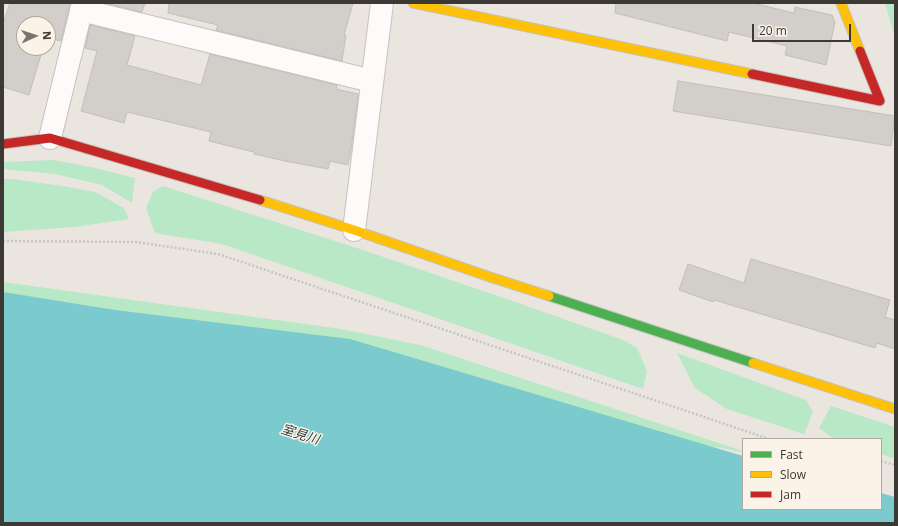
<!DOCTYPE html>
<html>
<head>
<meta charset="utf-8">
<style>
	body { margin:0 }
	#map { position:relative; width:898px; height:526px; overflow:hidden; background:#eae5df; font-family:"Open Sans",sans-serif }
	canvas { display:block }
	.frame { position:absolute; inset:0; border:4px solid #3c3934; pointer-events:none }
	.legend { position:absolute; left:742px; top:438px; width:140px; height:72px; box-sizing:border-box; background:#fbf3e8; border:1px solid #afa9a0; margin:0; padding:5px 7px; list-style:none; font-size:12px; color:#3c3934 }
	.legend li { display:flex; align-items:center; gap:8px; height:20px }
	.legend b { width:20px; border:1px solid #afa9a0 }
	.north { position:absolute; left:16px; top:16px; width:40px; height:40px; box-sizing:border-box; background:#fbf3e8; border:1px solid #afa9a0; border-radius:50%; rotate:87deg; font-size:11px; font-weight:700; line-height:16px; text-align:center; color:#3c3934 }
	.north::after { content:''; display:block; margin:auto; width:14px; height:18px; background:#797570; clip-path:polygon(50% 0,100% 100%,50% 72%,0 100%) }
	.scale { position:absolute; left:752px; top:24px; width:99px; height:18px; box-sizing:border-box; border:2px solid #3c3934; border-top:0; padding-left:5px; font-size:12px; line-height:14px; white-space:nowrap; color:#3c3934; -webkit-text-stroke:3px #fbf3e8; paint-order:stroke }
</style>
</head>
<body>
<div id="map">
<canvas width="898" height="526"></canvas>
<div class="frame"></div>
<ul class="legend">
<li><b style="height:5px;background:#4caf50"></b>Fast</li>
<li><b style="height:5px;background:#ffc107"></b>Slow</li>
<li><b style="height:5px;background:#c62828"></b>Jam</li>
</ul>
<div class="north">N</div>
<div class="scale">20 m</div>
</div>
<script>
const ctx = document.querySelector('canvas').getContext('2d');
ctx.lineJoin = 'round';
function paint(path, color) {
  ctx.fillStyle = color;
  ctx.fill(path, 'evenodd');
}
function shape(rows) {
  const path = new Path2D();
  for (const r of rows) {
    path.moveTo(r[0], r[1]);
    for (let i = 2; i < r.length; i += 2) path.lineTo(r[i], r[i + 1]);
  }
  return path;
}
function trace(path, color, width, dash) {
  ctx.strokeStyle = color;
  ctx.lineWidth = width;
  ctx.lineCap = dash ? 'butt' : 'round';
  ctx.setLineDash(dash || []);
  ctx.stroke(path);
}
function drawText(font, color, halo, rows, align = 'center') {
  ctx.font = font + ' "Open Sans","Noto Sans JP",sans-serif';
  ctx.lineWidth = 3;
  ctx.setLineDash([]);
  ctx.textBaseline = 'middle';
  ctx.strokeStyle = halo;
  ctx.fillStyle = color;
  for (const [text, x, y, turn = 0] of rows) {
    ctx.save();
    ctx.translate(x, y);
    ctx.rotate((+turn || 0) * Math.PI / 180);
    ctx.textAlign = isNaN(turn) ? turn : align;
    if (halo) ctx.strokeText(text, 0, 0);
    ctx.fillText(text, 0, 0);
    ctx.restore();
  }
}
paint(shape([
	[885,3,895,3,895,38],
	[53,160,91,167,135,178,132,203,102,185,55,174,3,169,3,162],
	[3,179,11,179,63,186,95,192,124,208,129,219,74,227,3,232],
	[163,186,366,251,527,306,623,340,637,348,647,371,643,389,222,244,155,233,146,208,153,192],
	[3,282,341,329,420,345,743,451,743,452,3,320],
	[677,353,806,400,813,412,804,434,727,409,695,388],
	[831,406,895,427,895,459,881,454,881,439,837,439,833,438,819,428]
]), '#b8e8c5');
paint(shape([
	[3,292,115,310,350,339,743,456,743,509,881,509,881,493,895,497,895,523,3,523]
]), '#7acace');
const building = shape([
	[10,3,70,3,61,41,48,38,48,24,24,24,24,48,43,48,29,95,3,87,3,24,10,3],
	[105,3,145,3,142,12,105,3],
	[169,3,353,3,344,35,346,35,342,61,216,30,218,25,168,13,169,3],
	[616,3,753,3,794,13,795,7,832,15,835,22,826,65,785,55,787,46,729,32,727,41,615,13,616,3],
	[90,25,135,36,127,65,201,85,210,54,337,85,336,89,358,94,351,150,348,165,330,161,328,169,285,161,254,154,254,152,209,141,211,132,127,112,124,123,81,111,97,51,85,48,90,25],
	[678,81,895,116,891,146,673,111,678,81],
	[751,259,890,300,885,317,895,320,895,349,877,343,875,348,714,300,713,302,679,290,688,264,744,283,751,259]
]);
paint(building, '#d2cec9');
trace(building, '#c2beb9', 1);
const street = shape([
	[81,10,372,81],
	[50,138,83,3],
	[354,230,382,3]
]);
const fast = shape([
	[549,296,753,363]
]);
const slow = shape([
	[413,3,752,74],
	[841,3,860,51],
	[260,200,354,230,490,277,549,296],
	[753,363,895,409]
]);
const jam = shape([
	[752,74,880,101,860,51],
	[3,144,50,138,260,200]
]);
trace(street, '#c6c2bd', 24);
trace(fast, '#c6c2bd', 11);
trace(slow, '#c6c2bd', 11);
trace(jam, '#c6c2bd', 11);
trace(shape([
	[3,241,136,242,218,254,654,400,769,439],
	[881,461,895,465]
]), '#c6c5c3', 2.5, [2, 2]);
trace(street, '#fcfbfa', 22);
trace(fast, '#4caf50', 9);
trace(slow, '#ffc107', 9);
trace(jam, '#c62828', 9);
drawText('italic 13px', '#294346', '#fbf3e8', [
	["室見川",300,435,17]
]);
</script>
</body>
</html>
